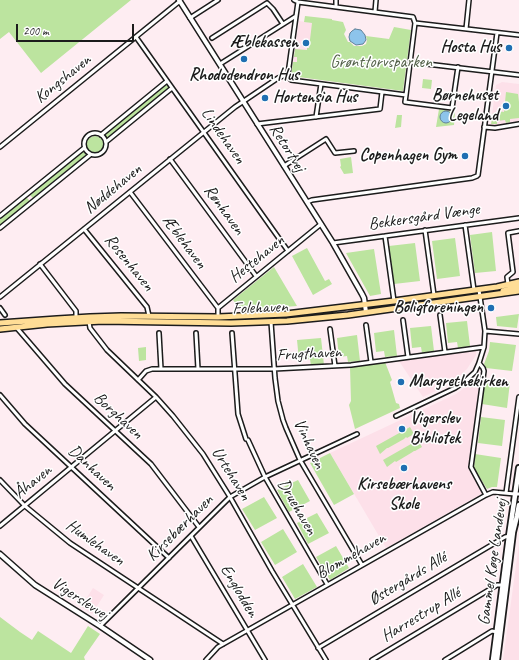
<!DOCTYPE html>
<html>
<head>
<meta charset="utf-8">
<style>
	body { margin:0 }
	#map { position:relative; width:519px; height:660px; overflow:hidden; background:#feedf2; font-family:Caveat,sans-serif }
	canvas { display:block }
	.scale { position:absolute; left:16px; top:24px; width:118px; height:18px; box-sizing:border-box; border:2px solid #1c1c1c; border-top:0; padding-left:5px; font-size:12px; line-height:14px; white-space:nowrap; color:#1c1c1c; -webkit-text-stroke:3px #fff; paint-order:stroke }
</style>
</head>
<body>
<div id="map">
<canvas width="519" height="660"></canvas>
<div class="scale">200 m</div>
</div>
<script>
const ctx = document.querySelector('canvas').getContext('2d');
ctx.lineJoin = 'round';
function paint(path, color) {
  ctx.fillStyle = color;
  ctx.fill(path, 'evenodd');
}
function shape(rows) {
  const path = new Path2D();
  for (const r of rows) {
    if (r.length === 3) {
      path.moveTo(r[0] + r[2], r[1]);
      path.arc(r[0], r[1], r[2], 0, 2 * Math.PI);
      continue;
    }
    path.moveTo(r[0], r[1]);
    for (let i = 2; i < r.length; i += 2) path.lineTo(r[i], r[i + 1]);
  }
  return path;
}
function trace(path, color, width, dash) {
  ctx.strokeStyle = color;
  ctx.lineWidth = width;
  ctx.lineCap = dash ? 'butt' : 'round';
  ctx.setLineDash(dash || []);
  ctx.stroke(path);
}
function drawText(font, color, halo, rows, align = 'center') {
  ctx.font = font + ' Caveat,sans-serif';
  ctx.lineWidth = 3;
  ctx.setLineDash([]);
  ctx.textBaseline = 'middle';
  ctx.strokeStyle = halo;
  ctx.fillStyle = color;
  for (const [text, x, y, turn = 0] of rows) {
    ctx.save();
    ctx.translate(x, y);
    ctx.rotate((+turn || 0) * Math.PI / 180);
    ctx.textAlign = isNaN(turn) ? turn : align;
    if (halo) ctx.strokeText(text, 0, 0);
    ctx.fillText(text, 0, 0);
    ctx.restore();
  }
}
paint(shape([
	[299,21,319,24,312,66,293,64],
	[502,82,519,84,519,127,497,130,490,129,496,85],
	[476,350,476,355,467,369,452,383,423,397,399,361],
	[471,383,479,387,469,465,470,470,483,493,386,548,330,453,456,394],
	[519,544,519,660,503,660],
	[93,588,104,595,92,614,81,607]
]), '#fde0e9');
paint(shape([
	[0,0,131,0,41,73,9,32,0,39],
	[305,16,332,19,332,20,343,22,346,30,344,34,348,42,350,42,354,46,362,46,366,44,367,40,366,36,389,39,394,27,411,30,403,91,291,76,293,62,297,62,297,57,294,57,295,49,307,50,307,48,309,48,312,23,304,22],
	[423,79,432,80,431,89,422,88],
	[165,84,169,88,108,138,104,135,105,133],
	[506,92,518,94,519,102,519,118,510,119,510,122,506,123,505,120,497,121,497,124,491,124,493,113,497,114,498,111,504,112],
	[439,109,455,112,454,125,436,127],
	[397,115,402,115,401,127,395,128],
	[95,145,9],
	[83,151,86,155,33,198,30,195,30,194],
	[351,157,353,173,344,174,340,167,341,166,340,159],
	[26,198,27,198,30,201,0,226,0,219],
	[492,232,496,271,475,273,470,235],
	[455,238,460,276,437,279,432,241],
	[415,243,420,281,394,284,389,246],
	[307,248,325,281,329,279,332,284,313,295,292,256],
	[374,249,381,294,370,296,346,253],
	[274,267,297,306,241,310,233,300],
	[519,314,517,328,497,326,496,317],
	[467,321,470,346,458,348,457,342,448,343,446,323],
	[431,326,434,351,422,353,421,347,412,348,410,328],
	[394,330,397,356,385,357,384,351,376,352,374,333],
	[357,335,360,361,348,362,347,356,339,357,337,338],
	[321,338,324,365,311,366,310,359,299,360,297,340],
	[490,342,516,345,512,371,486,368,484,364,489,351],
	[146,347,146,360,139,361,138,348],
	[385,362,392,380,390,382,396,403,399,404,400,408,355,429,349,405,351,401,350,367],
	[485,379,510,382,507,408,482,404],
	[481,417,505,420,502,446,478,443],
	[410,427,414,434,407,438,406,437,404,439,388,448,387,448,380,454,376,446],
	[418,440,422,447,415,451,414,451,411,453,396,462,395,461,387,467,383,460],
	[330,453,354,494,334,505,310,463],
	[475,454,501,458,497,487,492,487,487,489,474,468],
	[298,480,310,501,289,512,277,490],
	[264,497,277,518,255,530,242,509],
	[317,513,329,533,308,544,297,523],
	[283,529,297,552,275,565,261,542],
	[336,546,349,568,330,580,316,557],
	[303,564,317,587,295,599,282,577],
	[0,617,20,632,32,640,38,631,71,653,88,626,100,634,84,657,85,660,0,660]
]), '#bce49f');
const water = shape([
	[355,29,361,30,365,35,366,40,363,44,356,45,350,41,349,37,350,33,352,31,355,29],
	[446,117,6]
]);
paint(water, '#8dc4eb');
trace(water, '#608198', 1);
const minor = shape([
	[294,0,298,2,413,17,415,23,406,95],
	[298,2,288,74,289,78,291,80,406,95,405,102,452,108,458,67],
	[336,7,336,0],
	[375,12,376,0],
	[190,18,218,0],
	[415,23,519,35],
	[466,29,469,0],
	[136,37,288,251],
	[212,38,267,3,273,9,283,24],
	[410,62,519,75],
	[220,64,296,16],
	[316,117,321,84],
	[257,124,380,109,382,92],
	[484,127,495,128,519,124],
	[95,144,11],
	[101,135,167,81],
	[106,142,172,88],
	[0,147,180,1],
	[170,159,256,276],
	[284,166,326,139,335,153,354,151],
	[130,192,218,308],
	[307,202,312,200,472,178,477,176,478,175,497,33],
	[0,216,84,148],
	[465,225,474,290],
	[0,228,90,155],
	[84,229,147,307,149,316],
	[425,230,434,295],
	[385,236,394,301],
	[333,243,519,218],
	[40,264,76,311,76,318],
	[508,284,507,277,513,272,508,233,519,231],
	[0,297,235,107,278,78,288,74],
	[0,308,5,315],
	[440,315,445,352],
	[218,317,218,308,321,224],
	[403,320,408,357],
	[89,322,90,328,107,350,156,397,173,416,203,454,230,497,272,571,326,660],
	[271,322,275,378,278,401,283,420,286,428,300,460,362,565],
	[366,325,371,362],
	[16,327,65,384,151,464,199,527],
	[330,329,335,366],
	[485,331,519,334],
	[159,333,161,369],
	[196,333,198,369],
	[232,333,238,414,246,439],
	[479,363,483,368,484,371,471,467,486,495],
	[138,380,146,371,152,369,274,369,351,365,484,347],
	[0,395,25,424,169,558],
	[396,416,455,388,464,382,475,372,479,363,484,347,485,331,479,290],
	[248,440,265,477,327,584],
	[0,480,25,506,70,543,223,644],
	[506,493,519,397],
	[0,526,156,397],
	[191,536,265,660],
	[100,626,230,497,265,477,357,434],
	[318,648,505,537,510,536],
	[206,660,218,647,486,495,493,492,515,494,519,494],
	[372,660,497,585,503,585],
	[445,660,492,631,497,632]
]);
const tertiary = shape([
	[179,0,333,243,362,294,364,298,366,312],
	[0,554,35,585,100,626,150,660]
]);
const secondary = shape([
	[493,660,509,536,519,468],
	[497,660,513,532,517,516,519,505]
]);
const primary = shape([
	[503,291,519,287],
	[0,323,57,319,90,317,121,316,218,317,286,314,394,301,497,287,519,282],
	[0,329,47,324,103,321,231,323,287,321,348,315,519,291]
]);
trace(minor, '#1c1c1c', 6);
trace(tertiary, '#1c1c1c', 7);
trace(secondary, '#1c1c1c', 8);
trace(primary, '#1c1c1c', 8);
trace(minor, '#fff', 3);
trace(tertiary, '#fff', 4);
trace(secondary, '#fff', 4.5);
trace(primary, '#ffdd96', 5);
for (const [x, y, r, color] of [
	[306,43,4,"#1f6fb2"],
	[509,48,4,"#1f6fb2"],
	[244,59,4,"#1f6fb2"],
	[265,98,4,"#1f6fb2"],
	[506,106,4,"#1f6fb2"],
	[465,156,4,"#1f6fb2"],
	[491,308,4,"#1f6fb2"],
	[401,382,4,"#1f6fb2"],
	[402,429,4,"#1f6fb2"],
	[404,468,4,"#1f6fb2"]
]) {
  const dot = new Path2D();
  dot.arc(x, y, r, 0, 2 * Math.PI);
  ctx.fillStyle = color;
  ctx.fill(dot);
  trace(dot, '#fff', 1.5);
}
drawText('bold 17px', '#1c1c1c', '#fff', [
	["Æblekassen",298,43],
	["Hosta Hus",501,48],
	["Rhododendron Hus",244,76,"center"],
	["Børnehuset",498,96],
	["Legeland",498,116],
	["Hortensia Hus",273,98,"left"],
	["Copenhagen Gym",457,156],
	["Boligforeningen",483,308],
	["Margrethekirken",409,382,"left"],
	["Vigerslev",410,419,"left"],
	["Bibliotek",410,439,"left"],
	["Kirsebærhavens",404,485,"center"],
	["Skole",404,505,"center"]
], 'right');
drawText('17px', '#54624a', '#fff', [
	["Grønttorvsparken",381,63]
]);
drawText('17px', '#1c1c1c', '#fff', [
	["Kongshaven",63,79,-39],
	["Lindehaven",223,136,55],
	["Retortvej",287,148,58],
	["Nøddehaven",113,189,-39],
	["Rønhaven",224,210,54],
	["Bekkersgård Vænge",424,217,-8],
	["Æblehaven",184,242,53],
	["Hestehaven",257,259,-39],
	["Rosenhaven",129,263,51],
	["Folehaven",260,308,-2],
	["Frugthaven",309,354,-3],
	["Borghaven",118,416,43],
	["Vinhaven",309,444,65],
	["Danhaven",92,468,43],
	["Urtehaven",231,474,58],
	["Åhaven",33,482,-39],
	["Druehaven",297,507,60],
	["Kirsebærhaven",180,528,-45],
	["Humlehaven",95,543,35],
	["Blommehaven",351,556,-30],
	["Gammel Køge Landevej",493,562,-82],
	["Østergårds Allé",408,579,-31],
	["Englodden",239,591,59],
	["Vigerslevvej",80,599,33],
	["Harrestrup Allé",421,615,-31]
]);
</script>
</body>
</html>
